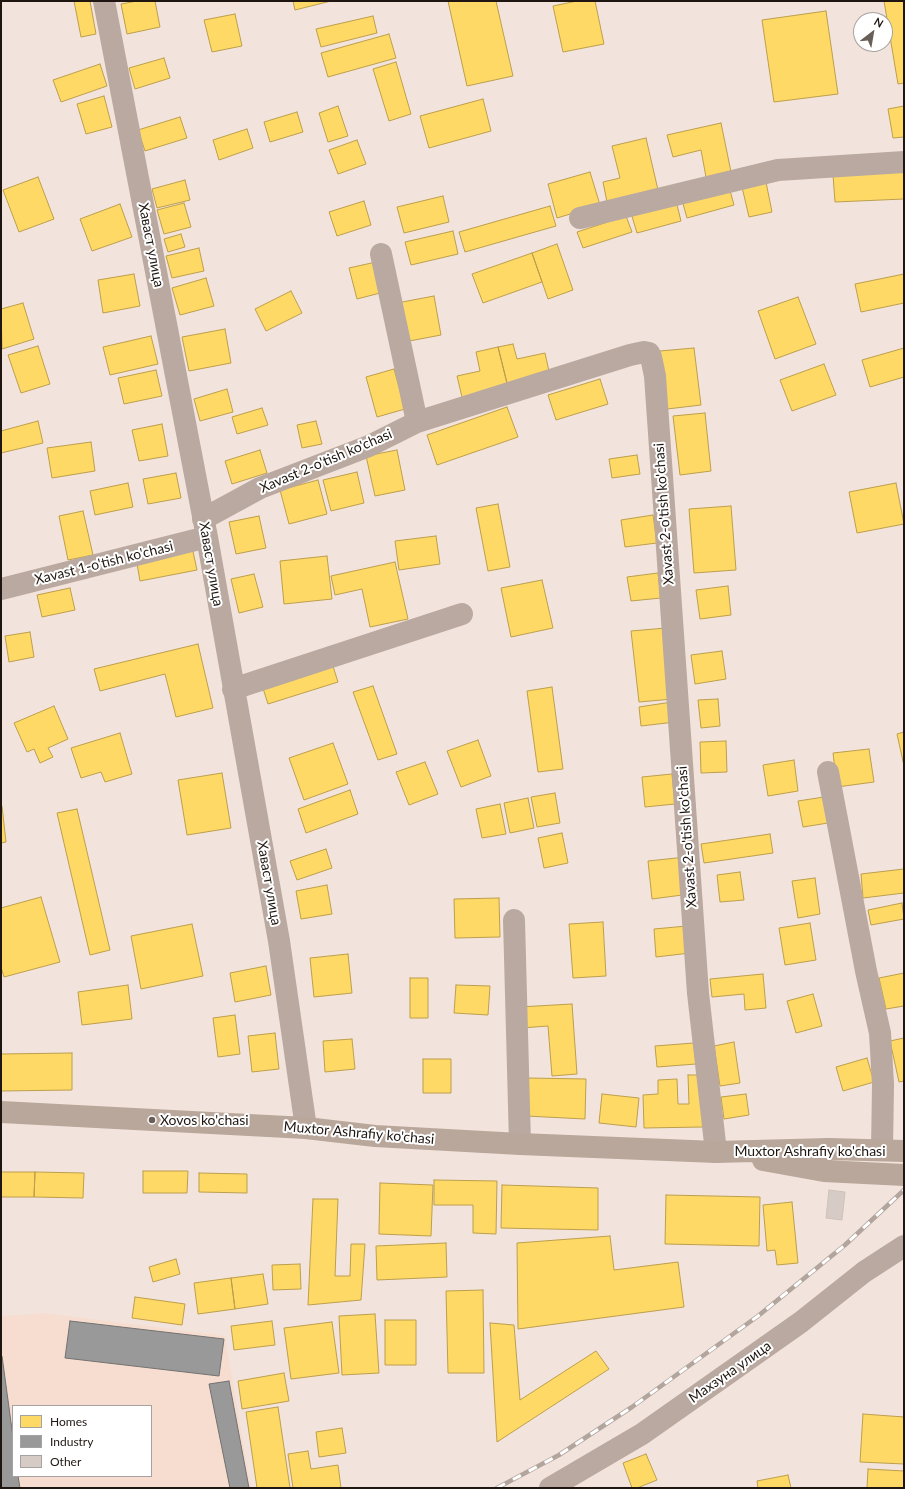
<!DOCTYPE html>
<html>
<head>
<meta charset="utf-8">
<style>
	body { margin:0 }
	#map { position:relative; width:905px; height:1489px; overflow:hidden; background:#f2e4dc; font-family:Lato,sans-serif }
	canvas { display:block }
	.frame { position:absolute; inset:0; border:2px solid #1f1611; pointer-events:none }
	.legend { position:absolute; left:12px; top:1405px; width:140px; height:72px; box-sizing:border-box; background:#fff; border:1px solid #a5a2a0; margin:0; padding:5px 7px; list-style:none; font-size:12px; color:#1f1611 }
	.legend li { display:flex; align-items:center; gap:8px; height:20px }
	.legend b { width:20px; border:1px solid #a5a2a0 }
	.north { position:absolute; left:853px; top:12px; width:40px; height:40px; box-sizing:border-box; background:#fff; border:1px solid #a5a2a0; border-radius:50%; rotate:31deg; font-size:11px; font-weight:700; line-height:16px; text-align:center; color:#1f1611 }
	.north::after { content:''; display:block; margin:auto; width:14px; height:18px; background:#695e58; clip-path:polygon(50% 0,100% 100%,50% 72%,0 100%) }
</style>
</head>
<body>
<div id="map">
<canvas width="905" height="1489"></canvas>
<div class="frame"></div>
<ul class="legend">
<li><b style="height:11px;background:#ffd966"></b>Homes</li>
<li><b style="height:11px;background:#999"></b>Industry</li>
<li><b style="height:11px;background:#d7ccc5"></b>Other</li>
</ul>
<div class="north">N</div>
</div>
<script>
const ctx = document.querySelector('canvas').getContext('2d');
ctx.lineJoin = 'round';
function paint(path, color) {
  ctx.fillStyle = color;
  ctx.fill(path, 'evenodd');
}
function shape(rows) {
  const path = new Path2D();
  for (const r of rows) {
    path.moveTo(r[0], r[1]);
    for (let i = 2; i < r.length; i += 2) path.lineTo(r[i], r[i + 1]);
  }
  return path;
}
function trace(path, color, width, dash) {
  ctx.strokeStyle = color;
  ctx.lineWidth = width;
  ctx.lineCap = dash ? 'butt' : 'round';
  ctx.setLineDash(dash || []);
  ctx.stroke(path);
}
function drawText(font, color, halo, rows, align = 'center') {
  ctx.font = font + ' Lato,sans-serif';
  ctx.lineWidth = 4;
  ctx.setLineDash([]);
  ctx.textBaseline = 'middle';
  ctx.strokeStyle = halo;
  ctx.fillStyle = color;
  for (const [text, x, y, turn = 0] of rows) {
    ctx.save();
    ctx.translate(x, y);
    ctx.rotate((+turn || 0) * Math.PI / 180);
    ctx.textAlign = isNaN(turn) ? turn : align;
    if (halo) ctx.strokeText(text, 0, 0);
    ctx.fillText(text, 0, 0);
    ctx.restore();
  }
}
paint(shape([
	[45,1313,225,1336,251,1488,1,1488,1,1316],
	[13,1406,151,1406,151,1476,13,1476]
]), '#f6ddd0');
const homes = shape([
	[74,1,90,1,96,34,81,37,74,1],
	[137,1,155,1,160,27,127,34,121,4,137,1],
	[293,1,331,1,295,10,293,1],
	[448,1,496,1,513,76,467,86,448,1],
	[577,1,595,1,604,44,563,52,553,6,577,1],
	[884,1,904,1,904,83,898,84,884,1],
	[826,11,838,94,774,102,762,20,826,11],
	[235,14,242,46,212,52,204,20,235,14],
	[373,16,377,33,321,47,316,29,373,16],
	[389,34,396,58,328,77,321,53,389,34],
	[164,58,170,78,135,89,129,68,164,58],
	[396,62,411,114,389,121,373,69,396,62],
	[100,64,107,86,61,102,53,80,100,64],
	[104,96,112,127,86,134,77,104,104,96],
	[483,99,491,131,429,148,420,116,483,99],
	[338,106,348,136,328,142,319,113,338,106],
	[904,106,904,137,893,138,888,109,904,106],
	[297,112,303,132,270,142,264,122,297,112],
	[180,117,187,138,145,151,138,130,180,117],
	[721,123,731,172,706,177,701,150,673,157,667,135,721,123],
	[247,129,253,148,219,160,213,140,247,129],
	[646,138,658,190,607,202,603,182,620,178,612,146,646,138],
	[357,140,366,164,338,174,329,150,357,140],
	[904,171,904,199,835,202,833,175,904,171],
	[590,172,600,205,557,218,548,184,590,172],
	[38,177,54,219,19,232,3,190,38,177],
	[185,180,190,200,157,208,152,189,185,180],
	[766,182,772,212,749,217,742,187,766,182],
	[729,187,734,205,687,218,682,200,729,187],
	[443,196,449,222,404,233,397,207,443,196],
	[364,201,371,225,337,236,329,212,364,201],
	[676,201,681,221,637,233,631,213,676,201],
	[184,203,191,227,164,234,157,210,184,203],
	[120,204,132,237,92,251,80,219,120,204],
	[550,206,556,226,465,252,459,232,550,206],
	[626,216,632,232,583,248,577,232,626,216],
	[453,231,458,254,411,265,405,242,453,231],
	[181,234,185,247,168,252,164,239,181,234],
	[557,244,573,290,548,299,532,253,557,244],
	[199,248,204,271,172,278,166,256,199,248],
	[532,253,542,282,483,303,472,274,532,253],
	[376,262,384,292,357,299,349,268,376,262],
	[134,274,140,306,103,313,98,280,134,274],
	[904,274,904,303,861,312,855,284,904,274],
	[206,278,214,306,180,315,172,288,206,278],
	[291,291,302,313,266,331,255,309,291,291],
	[434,296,441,335,404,342,397,303,434,296],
	[798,297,816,344,775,359,758,311,798,297],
	[23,303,34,339,2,349,1,309,23,303],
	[225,329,231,363,189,371,182,337,225,329],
	[151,336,158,364,110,375,103,347,151,336],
	[513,344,517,359,545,353,550,376,508,387,498,347,513,344],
	[38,346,50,384,21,393,8,355,38,346],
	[498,347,508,387,462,397,457,376,480,371,476,352,498,347],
	[694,348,701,405,667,409,660,351,694,348],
	[904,348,904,377,870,387,862,360,904,348],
	[824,364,836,395,792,411,780,380,824,364],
	[394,369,405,409,377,417,366,377,394,369],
	[156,370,162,396,124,404,118,378,156,370],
	[600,379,608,404,556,420,548,395,600,379],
	[227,389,233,412,200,421,194,399,227,389],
	[507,407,518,437,437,465,427,435,507,407],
	[262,408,268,425,237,434,232,417,262,408],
	[705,413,711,471,680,475,673,416,705,413],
	[38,421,43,443,1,453,1,431,38,421],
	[316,421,322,444,302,448,297,425,316,421],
	[162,424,168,456,139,461,132,430,162,424],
	[91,442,95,471,52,478,47,448,91,442],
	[260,450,267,473,232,484,225,461,260,450],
	[397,450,405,490,375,496,366,456,397,450],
	[637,455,640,474,612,478,609,459,637,455],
	[357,472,364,503,331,511,323,480,357,472],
	[176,473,181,498,148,504,143,479,176,473],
	[318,480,327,514,289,524,280,490,318,480],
	[128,483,133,507,95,515,90,491,128,483],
	[896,483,904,524,857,533,849,492,896,483],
	[498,504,510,567,488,571,476,508,498,504],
	[731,506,736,570,694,573,689,509,731,506],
	[83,511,93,555,68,560,59,516,83,511],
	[653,515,657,543,625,547,621,520,653,515],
	[259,516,266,548,236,554,229,522,259,516],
	[436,536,440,564,399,570,395,541,436,536],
	[192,547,197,570,140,581,136,558,192,547],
	[327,556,332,599,284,604,280,561,327,556],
	[395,562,408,619,370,627,362,589,335,595,331,576,395,562],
	[658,573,661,598,631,601,627,577,658,573],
	[254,574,263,607,239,613,231,579,254,574],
	[542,580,553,628,511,637,501,588,542,580],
	[728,586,731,615,700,619,696,590,728,586],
	[70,588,75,610,42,617,37,595,70,588],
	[666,628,673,699,639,702,631,631,666,628],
	[30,632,34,657,9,662,5,636,30,632],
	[198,644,213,708,176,717,165,674,100,691,94,669,198,644],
	[722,651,726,679,695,684,691,655,722,651],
	[331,660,338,682,268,704,261,682,331,660],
	[373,686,397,754,378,760,353,692,373,686],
	[552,687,563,769,538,772,527,691,552,687],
	[718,699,720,726,701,728,698,700,718,699],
	[672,702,675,722,641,726,639,707,672,702],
	[54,706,68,739,48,748,53,757,40,763,34,749,27,752,14,723,54,706],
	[904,732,904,766,897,734,904,732],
	[120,733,132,774,105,782,101,772,81,778,71,748,120,733],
	[478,740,491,776,461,787,447,751,478,740],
	[726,741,727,772,701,773,700,742,726,741],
	[333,743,348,784,304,800,289,758,333,743],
	[869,749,874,782,837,787,833,753,869,749],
	[794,760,798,791,768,796,763,765,794,760],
	[425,762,438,794,409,805,396,772,425,762],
	[222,773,231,828,187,835,178,780,222,773],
	[672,774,675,804,645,807,642,777,672,774],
	[350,790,358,814,306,833,298,809,350,790],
	[555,793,560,823,537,827,531,797,555,793],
	[824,797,828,823,803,827,798,801,824,797],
	[528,798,534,828,510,833,504,803,528,798],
	[500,804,506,834,482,838,476,809,500,804],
	[1,806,2,806,6,842,1,843,1,806],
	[77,809,110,950,90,955,57,813,77,809],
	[562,833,568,863,544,868,538,838,562,833],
	[770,834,773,853,704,863,701,844,770,834],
	[326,849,332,868,297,880,290,861,326,849],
	[686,857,690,894,652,899,648,861,686,857],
	[904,869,904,893,863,898,861,874,904,869],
	[740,872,744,900,720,902,717,875,740,872],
	[815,878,820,914,798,918,792,881,815,878],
	[327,885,332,914,301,919,296,891,327,885],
	[41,897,60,962,4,977,1,967,1,908,41,897],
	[499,898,500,937,455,938,454,899,499,898],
	[902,903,904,919,871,925,868,910,902,903],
	[603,922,606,976,573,978,569,924,603,922],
	[810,923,816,960,785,965,779,928,810,923],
	[192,924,203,976,141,989,131,936,192,924],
	[687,926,690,953,656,957,654,929,687,926],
	[348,954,352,993,314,997,310,958,348,954],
	[266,966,271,995,235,1002,230,973,266,966],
	[904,973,904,1006,886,1009,879,978,904,973],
	[763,974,766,1008,745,1010,744,994,712,997,710,979,763,974],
	[410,978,428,978,428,1018,410,1018,410,978],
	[128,985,132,1019,82,1025,78,992,128,985],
	[456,985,490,986,488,1015,454,1013,456,985],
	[813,994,822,1026,796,1033,787,1001,813,994],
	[572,1004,577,1074,552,1076,548,1026,521,1028,519,1007,572,1004],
	[235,1015,240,1054,218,1057,213,1018,235,1015],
	[275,1033,279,1069,252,1072,248,1036,275,1033],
	[904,1038,904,1081,899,1082,890,1041,904,1038],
	[352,1039,355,1069,325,1072,323,1041,352,1039],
	[734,1042,740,1083,720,1086,714,1046,734,1042],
	[694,1043,696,1064,657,1067,655,1046,694,1043],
	[72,1053,72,1090,1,1091,1,1054,72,1053],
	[867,1058,874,1082,843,1091,836,1067,867,1058],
	[423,1059,451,1059,451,1093,423,1093,423,1059],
	[688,1075,701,1075,703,1127,644,1128,643,1095,658,1094,658,1080,677,1079,678,1104,689,1104,688,1075],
	[527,1078,586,1079,585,1119,526,1116,527,1078],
	[602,1094,639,1098,636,1127,599,1123,602,1094],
	[746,1094,749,1115,724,1119,721,1097,746,1094],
	[143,1171,188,1171,187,1193,143,1193,143,1171],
	[1,1172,35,1172,34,1197,1,1197,1,1172],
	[35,1172,84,1173,83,1198,34,1197,35,1172],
	[199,1173,247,1174,247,1193,199,1192,199,1173],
	[434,1180,497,1181,496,1234,473,1233,473,1205,434,1205,434,1180],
	[380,1183,433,1185,431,1236,379,1234,380,1183],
	[502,1185,598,1188,598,1230,501,1228,502,1185],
	[666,1195,760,1197,759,1246,665,1244,666,1195],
	[313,1199,338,1199,335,1276,350,1276,351,1244,365,1244,361,1300,308,1305,313,1199],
	[792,1202,798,1263,777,1265,775,1250,767,1251,763,1205,792,1202],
	[610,1236,614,1270,678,1262,684,1307,518,1329,517,1243,610,1236],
	[446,1243,447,1277,377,1280,376,1246,446,1243],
	[176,1259,180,1274,153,1282,149,1267,176,1259],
	[300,1264,301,1289,273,1290,272,1265,300,1264],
	[263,1274,268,1304,235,1309,231,1278,263,1274],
	[231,1278,235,1309,198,1314,194,1283,231,1278],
	[483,1290,484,1373,448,1373,446,1291,483,1290],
	[135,1297,185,1304,182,1325,132,1318,135,1297],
	[375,1314,379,1373,342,1375,339,1316,375,1314],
	[385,1320,416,1320,416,1365,385,1365,385,1320],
	[272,1321,275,1345,234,1350,231,1326,272,1321],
	[332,1322,339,1373,291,1379,284,1328,332,1322],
	[490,1323,514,1325,520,1400,596,1351,609,1369,497,1442,490,1323],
	[284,1373,289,1401,242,1409,238,1381,284,1373],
	[278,1407,290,1488,257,1488,246,1412,278,1407],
	[863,1414,904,1417,904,1464,860,1462,863,1414],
	[342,1428,346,1453,319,1457,316,1432,342,1428],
	[308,1451,311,1469,338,1465,341,1488,293,1488,288,1454,308,1451],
	[646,1454,657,1480,637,1488,632,1488,623,1463,646,1454],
	[868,1469,904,1471,904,1488,867,1488,868,1469],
	[788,1475,791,1488,758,1488,757,1481,788,1475]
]);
paint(homes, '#ffd966');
trace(homes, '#bc9e4c', 1);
const industry = shape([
	[70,1321,224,1339,219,1376,65,1358,70,1321],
	[1,1356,2,1356,13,1437,13,1476,18,1476,20,1488,1,1488,1,1356],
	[229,1381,249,1488,230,1488,209,1384,229,1381]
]);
paint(industry, '#999');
trace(industry, '#747270', 1);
const building = shape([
	[829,1190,845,1192,842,1220,826,1218,829,1190]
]);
paint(building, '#d7ccc5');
trace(building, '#cdc1bb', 1);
trace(shape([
	[104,1,207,537,279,941,306,1128],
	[580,218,778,170,904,162],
	[381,254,417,422],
	[203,519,260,488,369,446,417,422,630,355,644,352,649,353,651,357,655,376,698,993,716,1152],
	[1,589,207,537],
	[233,689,462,614],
	[828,772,866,971,880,1033,883,1084,882,1150],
	[514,920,520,1144],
	[550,1488,642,1434,801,1322,864,1272,904,1246]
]), '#baa9a0', 22);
trace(shape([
	[1,1112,306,1128,375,1136,520,1144,716,1152,829,1149,904,1151],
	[763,1160,824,1171,904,1175]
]), '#b9a79b', 22);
const rail = shape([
	[497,1488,559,1455,632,1407,758,1316,845,1245,904,1190]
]);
trace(rail, '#b2a59e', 4.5);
trace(rail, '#fff', 3, [9]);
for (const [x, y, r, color] of [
	[152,1120,4,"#695e58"]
]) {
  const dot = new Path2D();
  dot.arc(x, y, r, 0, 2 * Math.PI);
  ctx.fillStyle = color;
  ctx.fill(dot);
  trace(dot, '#fff', 1.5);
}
drawText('14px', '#1f1611', '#fff', [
	["Хаваст улица",151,245,79],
	["Xavast 2-o'tish ko'chasi",326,461,-23],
	["Xavast 2-o'tish ko'chasi",664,514,-94],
	["Xavast 1-o'tish ko'chasi",104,563,-14],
	["Хаваст улица",211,564,80],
	["Xavast 2-o'tish ko'chasi",687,837,-94],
	["Хаваст улица",269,883,80],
	["Muxtor Ashrafiy ko'chasi",359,1133,5],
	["Muxtor Ashrafiy ko'chasi",810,1151],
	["Махзуна улица",730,1372,-35]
]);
drawText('14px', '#1f1611', '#fff', [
	["Xovos ko'chasi",160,1120]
], 'left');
</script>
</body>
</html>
